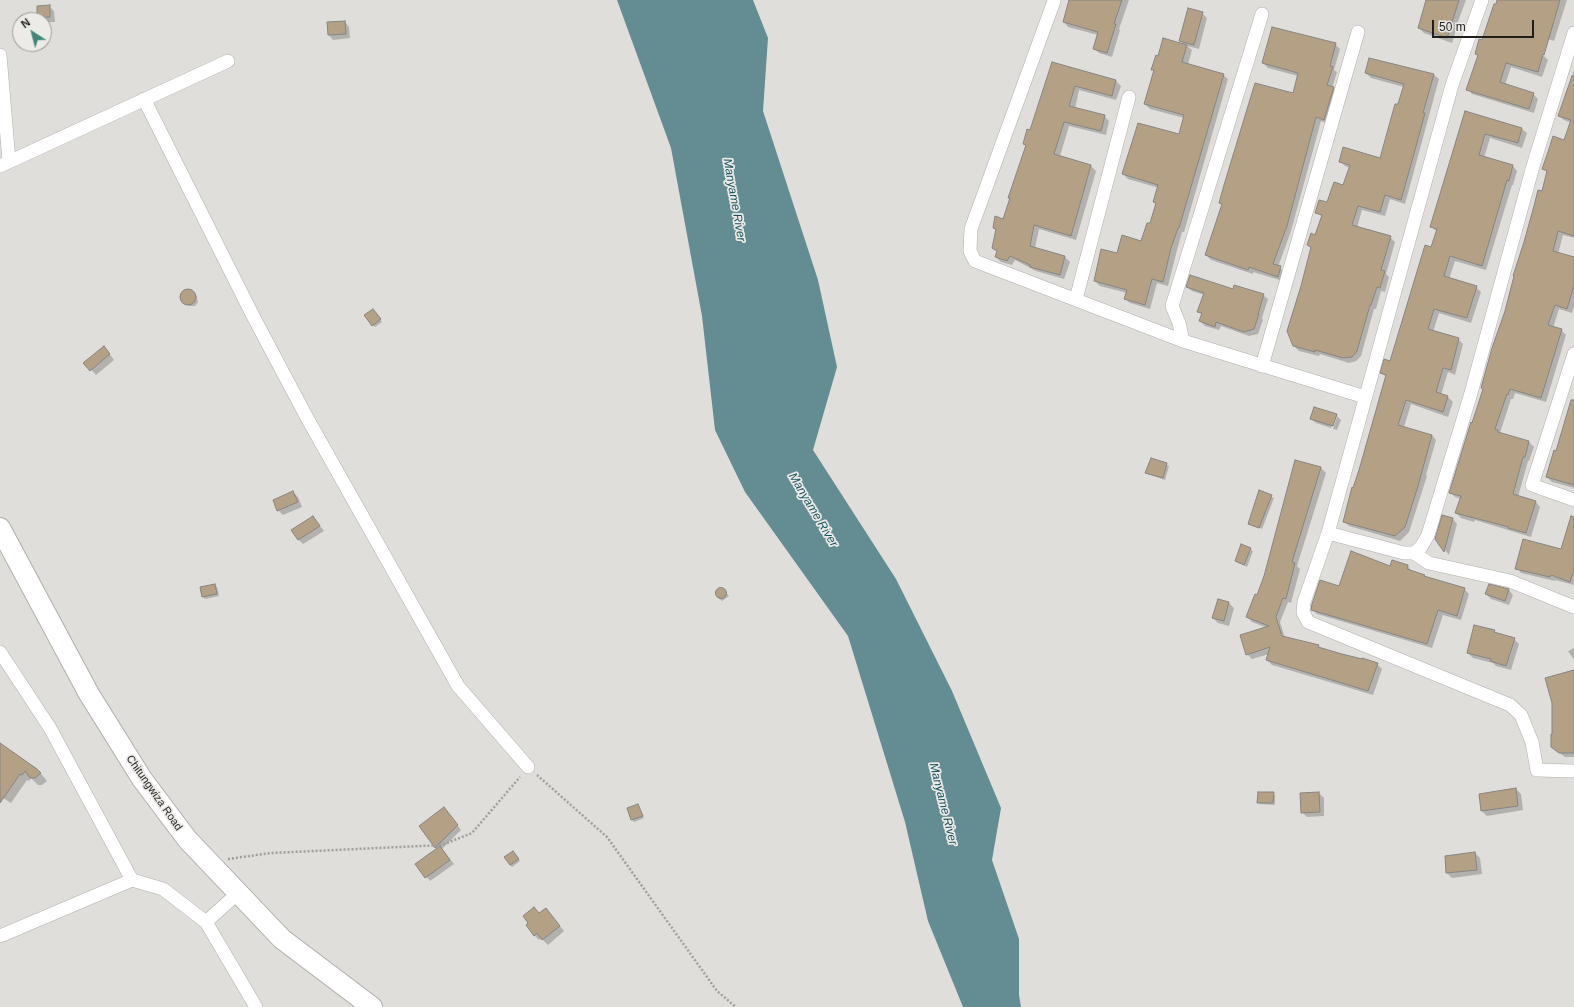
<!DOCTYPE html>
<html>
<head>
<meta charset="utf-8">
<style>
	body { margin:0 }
	#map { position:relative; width:1574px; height:1007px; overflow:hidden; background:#e0deda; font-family:Arial,sans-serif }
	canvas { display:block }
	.north { position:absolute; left:12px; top:12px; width:40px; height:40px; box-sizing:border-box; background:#edebe8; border:1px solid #9b9997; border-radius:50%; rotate:324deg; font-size:11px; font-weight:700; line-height:16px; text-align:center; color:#1f1e1d }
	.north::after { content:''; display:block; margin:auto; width:14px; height:18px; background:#428679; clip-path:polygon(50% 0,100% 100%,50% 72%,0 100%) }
	.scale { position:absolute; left:1432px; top:20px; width:102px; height:18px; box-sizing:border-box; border:2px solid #1f1e1d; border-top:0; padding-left:5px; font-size:12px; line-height:14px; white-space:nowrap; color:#1f1e1d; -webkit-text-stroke:3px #edebe8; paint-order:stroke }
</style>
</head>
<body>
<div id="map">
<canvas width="1574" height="1007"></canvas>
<div class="north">N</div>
<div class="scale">50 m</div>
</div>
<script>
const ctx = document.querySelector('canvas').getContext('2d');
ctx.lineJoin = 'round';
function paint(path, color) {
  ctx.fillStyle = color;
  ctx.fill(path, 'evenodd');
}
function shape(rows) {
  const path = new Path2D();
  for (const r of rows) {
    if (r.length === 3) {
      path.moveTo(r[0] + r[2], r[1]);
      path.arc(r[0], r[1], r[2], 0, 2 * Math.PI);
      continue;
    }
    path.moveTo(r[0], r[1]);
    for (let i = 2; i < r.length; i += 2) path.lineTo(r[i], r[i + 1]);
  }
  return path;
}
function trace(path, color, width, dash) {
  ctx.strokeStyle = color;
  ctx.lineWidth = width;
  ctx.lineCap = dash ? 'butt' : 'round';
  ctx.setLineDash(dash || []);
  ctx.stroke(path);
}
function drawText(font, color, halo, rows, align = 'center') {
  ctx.font = font + ' Arial,sans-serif';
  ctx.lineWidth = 3.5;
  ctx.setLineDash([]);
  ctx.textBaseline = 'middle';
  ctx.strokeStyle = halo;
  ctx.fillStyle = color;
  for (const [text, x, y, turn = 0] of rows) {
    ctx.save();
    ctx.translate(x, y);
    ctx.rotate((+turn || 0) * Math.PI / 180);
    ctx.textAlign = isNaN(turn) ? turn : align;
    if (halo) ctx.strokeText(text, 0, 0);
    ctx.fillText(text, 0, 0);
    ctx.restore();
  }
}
paint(shape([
	[617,0,753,0,768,38,763,111,818,280,837,367,813,450,896,579,952,691,1001,808,992,860,1019,939,1019,995,1021,1007,963,1007,928,921,905,822,848,636,745,492,715,430,702,316,671,148]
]), '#648c93');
paint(shape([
	[1069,0,1129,0,1119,29,1120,30,1112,57,1099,53,1094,48,1098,35,1068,27,1064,22],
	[1427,0,1466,0,1456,27,1457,28,1452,43,1424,33,1419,28],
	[1498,0,1567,0,1554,41,1529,33,1524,49,1543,55,1548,60,1542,77,1511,67,1505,85,1533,94,1538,99,1534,113,1472,94,1468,89,1478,56,1476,54,1482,41],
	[49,6,54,11,55,22,44,22,44,20,40,20,38,18],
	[1202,13,1207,18,1199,49,1187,46,1192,50,1188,64,1223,75,1228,79,1184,232,1182,232,1176,254,1168,286,1157,283,1150,309,1130,303,1125,299,1127,293,1100,286,1095,281,1118,255,1142,242,1151,225,1157,204,1154,202,1159,188,1128,179,1123,174,1180,135,1184,118,1150,109,1145,104,1154,71,1152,69,1159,57,1184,45,1180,40],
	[345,22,349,27,350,38,333,40,329,35],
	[1335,44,1340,49,1334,70,1337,72,1332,88,1338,93,1329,124,1321,121,1291,231,1278,267,1285,272,1283,281,1253,272,1253,274,1211,260,1206,255,1223,205,1221,203,1293,95,1298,76,1268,68,1263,63],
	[1370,59,1434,75,1439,79,1405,204,1390,199,1385,216,1362,210,1357,228,1390,237,1395,242,1386,274,1389,277,1385,292,1381,291,1376,309,1374,309,1361,356,1356,361,1349,363,1320,354,1319,356,1299,351,1294,346,1302,286,1311,248,1308,245,1316,236,1322,217,1317,212,1328,203,1344,186,1350,168,1345,166,1340,161,1380,159,1404,87,1371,78,1366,73],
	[1053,64,1116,81,1121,86,1116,100,1079,90,1075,109,1104,116,1109,121,1106,135,1069,126,1060,156,1091,166,1096,171,1076,240,1039,229,1035,248,1065,257,1070,262,1064,279,1036,271,1015,260,1012,265,1001,262,996,257,998,252,993,247,997,231,994,228,1004,220,1011,199,1009,198,1027,146,1024,144,1031,132],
	[1574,70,1574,238,1563,235,1558,254,1574,258,1574,306,1572,313,1559,309,1553,328,1561,330,1566,335,1546,402,1515,393,1513,399,1511,399,1500,433,1529,442,1534,447,1529,461,1528,461,1518,497,1536,502,1540,507,1531,537,1475,520,1474,522,1461,518,1456,513,1461,499,1455,497,1450,492,1484,390,1482,388,1542,192,1548,173,1544,169,1565,141,1571,123,1564,120,1559,116],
	[1465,112,1522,129,1527,133,1522,148,1490,138,1484,158,1513,166,1517,171,1513,185,1512,185,1486,270,1455,261,1449,279,1476,287,1481,292,1471,323,1439,313,1433,332,1458,339,1463,344,1455,375,1448,372,1441,395,1448,397,1453,402,1448,417,1411,404,1404,427,1432,435,1436,440,1426,475,1427,476,1409,532,1400,541,1349,526,1344,521,1386,377,1382,373,1390,362,1432,248,1437,232,1432,227],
	[1187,287,1234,290,1263,295,1268,299,1262,318,1263,320,1258,334,1249,336,1221,326,1219,330,1205,326,1200,321,1202,315,1198,311,1204,295,1192,291],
	[190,290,196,295,198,302,195,306,189,306,182,301,182,294,185,291],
	[375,312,382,322,375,327,373,325],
	[108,352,114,360,96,375,85,363],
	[1336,415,1341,420,1337,430,1333,429,1337,417,1335,417,1331,428,1316,423,1311,419],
	[1574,415,1574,488,1552,482,1547,477],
	[1152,458,1169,466,1165,480,1148,474,1146,472],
	[1321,468,1326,473,1297,566,1300,569,1291,603,1288,602,1280,622,1285,638,1318,646,1320,648,1377,664,1382,669,1373,695,1272,665,1267,660,1269,654,1252,659,1247,654,1267,628,1252,622,1247,617],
	[293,492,298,497,302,507,283,515,278,510],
	[1260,492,1274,498,1262,529,1249,524],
	[313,517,324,531,303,544,298,539],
	[1453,519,1457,524,1449,555,1436,539],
	[1574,519,1574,585,1555,580,1555,581,1521,573,1517,568,1562,550],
	[1242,545,1253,551,1247,567,1236,561],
	[1408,566,1412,572,1426,578,1464,589,1469,594,1461,620,1443,615,1432,648,1317,614,1312,609,1339,587,1390,568],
	[215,585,217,587,219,596,205,599,203,597],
	[1489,586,1509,590,1513,595,1509,605,1491,599,1486,594],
	[722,588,729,596,722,601,716,595,718,590],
	[1218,600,1229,603,1234,608,1229,626,1218,623,1213,618],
	[1494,631,1496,633,1514,639,1519,644,1511,670,1496,666,1493,663,1473,658,1468,653],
	[1574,648,1574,660,1568,651],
	[1574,675,1574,757,1565,757,1552,747],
	[0,751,37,769,47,781,42,785,38,785,31,778,29,781,27,780,11,803,0,796],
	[1516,789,1521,794,1523,810,1487,816,1482,811],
	[1273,793,1275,795,1275,805,1260,804,1258,802],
	[1319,793,1324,798,1324,816,1307,817,1302,812],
	[638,805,644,818,634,822,632,820],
	[448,813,461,830,442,849,454,864,430,881,417,864,437,849,420,826],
	[1475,853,1480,858,1482,874,1452,878,1447,873],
	[514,854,520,861,512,867,510,865],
	[546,909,564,931,548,945,541,938,539,940,534,935,540,914]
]), '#0003');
const building = shape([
	[1069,0,1122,0,1114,24,1116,24,1107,53,1093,49,1098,32,1063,22,1069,0],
	[1426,0,1459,0,1447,38,1418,28,1426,0],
	[1497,0,1560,0,1544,55,1543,54,1538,72,1506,63,1500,82,1534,93,1529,109,1466,90,1478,55,1475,54,1479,39,1482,40,1494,4,1496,4,1497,0],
	[50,5,50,17,37,18,37,6,50,5],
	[1188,8,1203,12,1194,45,1179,41,1188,8],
	[345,21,346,34,328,35,327,22,345,21],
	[1272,27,1336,43,1330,66,1333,67,1327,85,1334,87,1324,120,1316,117,1287,226,1274,261,1273,264,1281,266,1278,277,1249,267,1248,270,1205,255,1222,204,1219,203,1224,185,1255,83,1293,93,1298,73,1262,63,1272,27],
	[1163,38,1187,45,1182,62,1224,74,1179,228,1178,228,1171,248,1163,282,1152,279,1145,305,1124,299,1127,290,1094,281,1101,249,1117,253,1122,235,1141,241,1147,223,1150,223,1156,203,1153,202,1158,185,1122,174,1138,123,1179,134,1184,115,1144,104,1154,70,1151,70,1156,55,1158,56,1163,38],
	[1369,58,1434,74,1423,113,1425,113,1415,150,1401,200,1385,195,1380,212,1358,206,1352,225,1391,236,1381,270,1385,271,1380,288,1377,287,1371,305,1370,305,1357,351,1352,357,1343,358,1315,350,1315,352,1293,346,1287,331,1301,286,1311,247,1307,245,1311,233,1315,235,1322,215,1315,213,1319,200,1327,202,1334,182,1343,185,1350,165,1339,162,1343,147,1380,158,1395,104,1398,104,1404,84,1365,73,1369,58],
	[1052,62,1116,80,1112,96,1075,86,1069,106,1105,115,1101,131,1064,122,1054,154,1091,165,1071,236,1034,225,1030,246,1065,256,1060,275,1030,267,1030,265,1010,256,1007,261,995,257,997,251,992,248,996,229,993,228,995,216,1003,219,1010,198,1008,198,1026,145,1023,144,1027,129,1030,130,1052,62],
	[1572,76,1574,76,1574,236,1558,231,1553,251,1574,257,1574,286,1567,309,1555,305,1548,325,1562,329,1541,398,1510,389,1508,395,1507,394,1495,429,1498,430,1498,432,1529,441,1525,457,1523,457,1513,494,1536,501,1526,533,1508,528,1509,527,1455,513,1461,496,1449,493,1471,422,1472,423,1483,389,1481,388,1492,348,1505,311,1514,276,1513,276,1524,242,1534,206,1538,190,1542,191,1547,171,1542,169,1548,152,1553,136,1564,140,1571,120,1558,116,1572,76],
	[1465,111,1522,128,1518,143,1485,134,1479,155,1513,165,1509,181,1507,180,1482,266,1450,256,1444,276,1477,286,1467,318,1434,309,1428,329,1459,338,1451,370,1443,368,1436,392,1448,396,1443,412,1406,400,1398,425,1432,435,1418,486,1405,527,1395,536,1343,522,1352,487,1353,488,1359,470,1386,375,1380,373,1384,359,1390,361,1425,245,1431,247,1437,229,1430,227,1465,111],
	[1190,275,1233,289,1234,285,1264,294,1258,314,1259,314,1254,329,1244,332,1216,322,1215,327,1199,321,1202,313,1197,312,1204,293,1186,287,1190,275],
	[188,297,8],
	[373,309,381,319,372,326,364,315,373,309],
	[104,346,110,354,90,371,83,363,104,346],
	[1571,400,1574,400,1574,485,1546,477,1554,450,1556,451,1571,400],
	[1314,407,1337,414,1333,426,1310,419,1314,407],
	[1151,458,1167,463,1163,478,1145,473,1151,458],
	[1295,460,1321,467,1292,562,1295,563,1286,599,1283,598,1276,617,1282,636,1319,645,1318,647,1342,654,1362,659,1362,658,1378,663,1368,691,1266,660,1270,647,1246,655,1240,635,1269,626,1246,617,1255,594,1257,595,1264,576,1295,460],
	[1259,490,1272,495,1259,528,1248,524,1259,490],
	[293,491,298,502,277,511,273,500,293,491],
	[1442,515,1453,518,1444,552,1435,539,1442,515],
	[313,516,320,526,298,540,291,530,313,516],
	[1571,516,1574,517,1574,570,1570,582,1551,575,1550,577,1515,569,1523,539,1561,549,1571,516],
	[1241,544,1251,548,1244,565,1235,561,1241,544],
	[1351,551,1390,566,1392,560,1408,565,1407,569,1425,575,1424,576,1465,588,1457,616,1438,610,1427,644,1311,610,1312,604,1320,580,1339,586,1351,551],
	[215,584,217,594,202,597,200,587,215,584],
	[1489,584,1509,589,1505,601,1485,594,1489,584],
	[721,593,5.5],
	[1218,599,1229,602,1224,621,1212,618,1218,599],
	[1474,625,1495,630,1494,632,1515,638,1506,666,1490,661,1491,659,1467,653,1474,625],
	[1574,670,1574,753,1559,753,1551,747,1551,734,1552,734,1552,703,1545,678,1574,670],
	[0,743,37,769,41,773,35,778,30,778,25,771,22,775,20,774,0,803,0,743],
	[1516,788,1518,806,1481,811,1479,794,1516,788],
	[1258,792,1274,792,1273,803,1257,803,1258,792],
	[1319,792,1320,812,1301,813,1300,793,1319,792],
	[638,804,643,816,631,820,627,808,638,804],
	[444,807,458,825,435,848,419,826,444,807],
	[440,846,450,860,425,878,415,864,440,846],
	[513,851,519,859,510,865,504,857,513,851],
	[1475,852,1477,870,1446,873,1445,856,1475,852],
	[534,907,539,913,546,908,560,926,542,940,537,933,534,936,526,925,528,923,523,916,534,907]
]);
paint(building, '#b4a185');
trace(building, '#868481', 1);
const minor = shape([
	[1482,0,1452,85,1328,533,1304,602,1303,612,1308,622,1510,705,1521,715,1532,742,1537,770,1574,771],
	[1054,1,971,229,970,251,975,261,1183,341,1365,397],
	[0,55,9,161],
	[144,99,252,314,306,416,458,686,528,767],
	[0,166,228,61],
	[1076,299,1129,97],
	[1183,341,1179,323,1172,306,1262,14],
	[1574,354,1532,485,1574,500],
	[1262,366,1358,32],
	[1328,533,1404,553,1414,553,1421,547,1428,535,1471,393,1533,166,1574,33],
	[1414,553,1429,563,1510,581,1574,607],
	[0,652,50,728,132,880],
	[206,922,256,1007],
	[0,936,132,880,163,889,206,922,238,893]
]);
const primary = shape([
	[0,528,89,694,142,779,187,839,282,939,372,1007]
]);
trace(minor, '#afadaa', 14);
trace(primary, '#afadaa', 22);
trace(shape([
	[537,775,607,837,717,991,736,1007],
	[228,859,271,853,442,845,472,833,520,777]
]), '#a09e9b', 2.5, [2, 2]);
trace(minor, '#fff', 13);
trace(primary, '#fff', 20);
drawText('11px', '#1f1e1d', '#edebe8', [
	["Chitungwiza Road",154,793,55]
]);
drawText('italic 12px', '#17525b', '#edebe8', [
	["Manyame River",734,200,80],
	["Manyame River",813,510,59],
	["Manyame River",943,804,76]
]);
</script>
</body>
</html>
